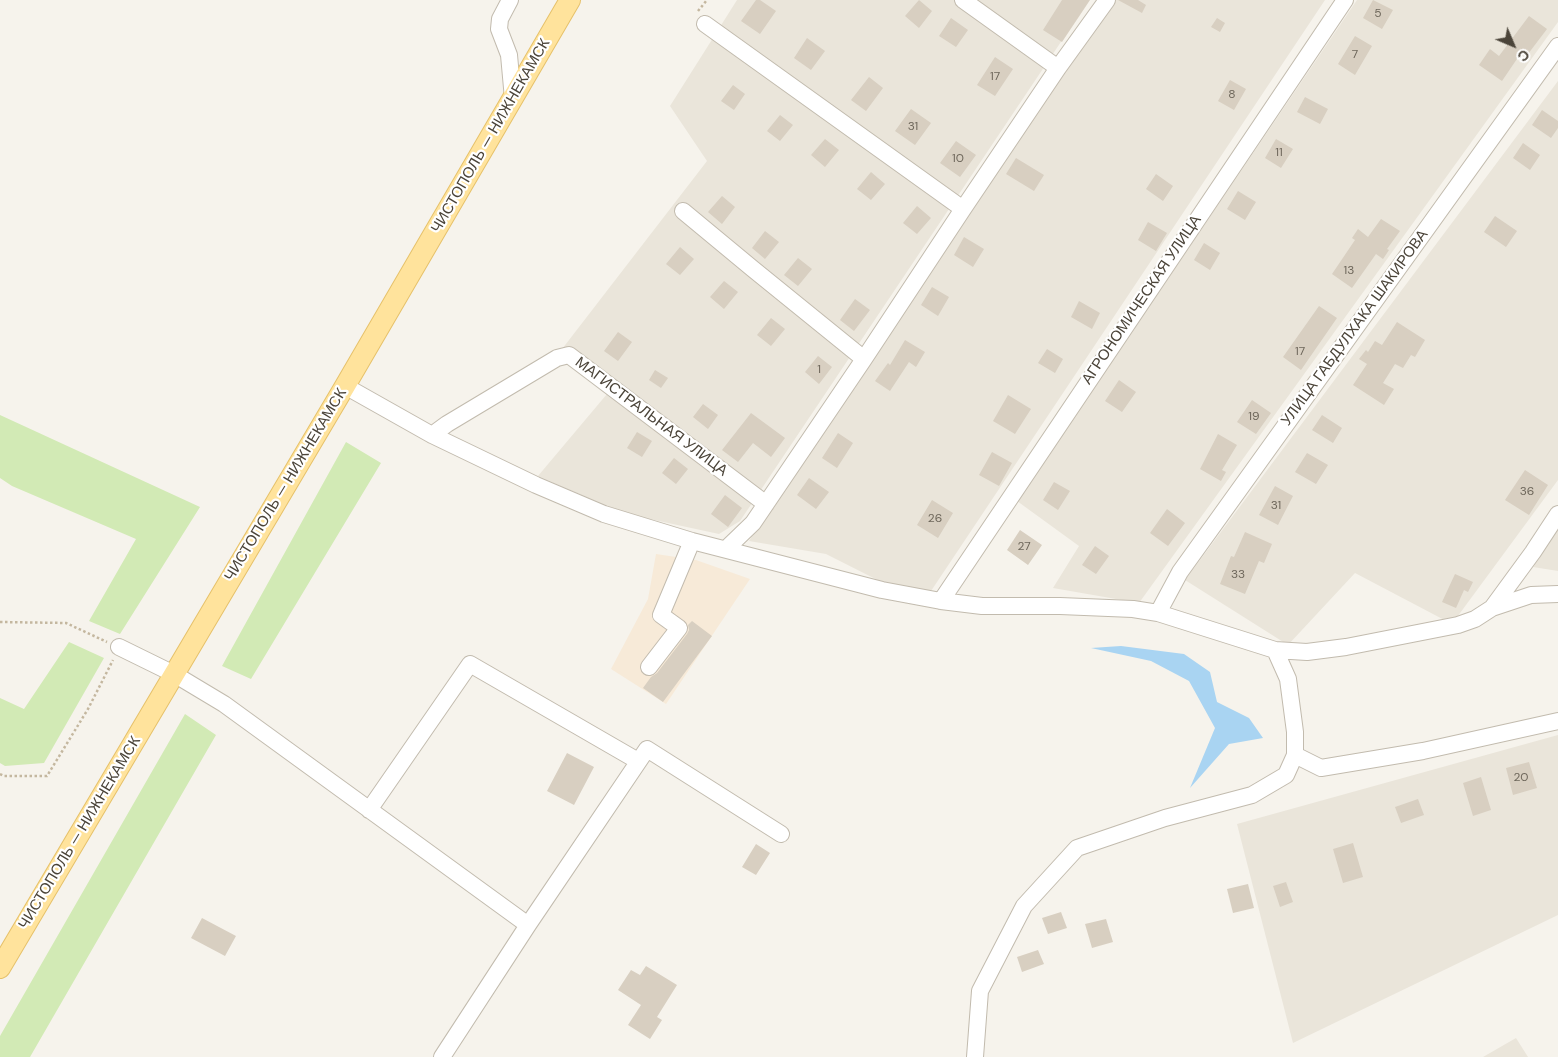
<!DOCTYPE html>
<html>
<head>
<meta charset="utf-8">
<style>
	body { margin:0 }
	#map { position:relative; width:1558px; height:1057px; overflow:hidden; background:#f6f3ec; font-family:"DM Sans",sans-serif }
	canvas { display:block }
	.north { position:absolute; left:1488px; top:20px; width:50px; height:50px; -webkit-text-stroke:4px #fff; paint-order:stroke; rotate:135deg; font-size:14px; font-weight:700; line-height:20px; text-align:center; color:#4b4439 }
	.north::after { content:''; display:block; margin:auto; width:18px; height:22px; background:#4b4439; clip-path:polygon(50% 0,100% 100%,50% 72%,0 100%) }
</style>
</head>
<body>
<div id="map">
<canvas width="1558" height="1057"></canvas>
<div class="north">С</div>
</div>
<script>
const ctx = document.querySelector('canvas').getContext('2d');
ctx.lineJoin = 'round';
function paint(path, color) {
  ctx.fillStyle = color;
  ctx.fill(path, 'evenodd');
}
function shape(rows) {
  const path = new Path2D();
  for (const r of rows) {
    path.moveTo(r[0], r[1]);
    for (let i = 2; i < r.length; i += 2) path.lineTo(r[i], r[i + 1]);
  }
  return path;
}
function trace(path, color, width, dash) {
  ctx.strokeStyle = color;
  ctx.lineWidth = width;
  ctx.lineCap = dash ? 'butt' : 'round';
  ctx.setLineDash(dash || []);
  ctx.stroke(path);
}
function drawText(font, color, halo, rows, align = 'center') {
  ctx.font = font + ' "DM Sans",sans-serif';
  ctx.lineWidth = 4.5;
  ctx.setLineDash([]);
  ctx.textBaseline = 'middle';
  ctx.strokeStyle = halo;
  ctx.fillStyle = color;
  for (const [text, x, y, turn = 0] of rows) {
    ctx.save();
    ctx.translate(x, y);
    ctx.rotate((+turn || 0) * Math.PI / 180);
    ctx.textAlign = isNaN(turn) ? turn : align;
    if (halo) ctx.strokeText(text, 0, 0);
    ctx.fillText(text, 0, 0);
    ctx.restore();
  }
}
paint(shape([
	[737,0,1089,0,740,521,719,534,622,513,538,476,607,394,559,353,707,161,670,106],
	[1110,0,1325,0,923,603,826,554,749,541,800,462],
	[1357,0,1558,0,1558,22,1139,603,1053,588,1079,546,1017,501],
	[1558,81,1558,480,1452,624,1355,573,1288,645,1185,580],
	[1558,530,1558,571,1533,567],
	[1558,735,1558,915,1293,1043,1237,824],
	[1516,1038,1528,1057,1483,1057]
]), '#eae5da');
paint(shape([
	[656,554,696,560,750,579,666,704,611,669,648,599]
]), '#f7ead8');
paint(shape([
	[0,415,200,507,120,634,89,621,136,539,12,486,0,478],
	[346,442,381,463,251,679,222,666],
	[69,642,104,658,44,763,5,766,0,763,0,698,24,709],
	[185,714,216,735,30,1057,0,1057,0,1036]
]), '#d2eab5');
paint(shape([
	[1121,646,1184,654,1210,672,1217,702,1249,718,1263,738,1229,744,1190,788,1215,728,1189,681,1151,661,1091,648]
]), '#a9d4f2');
paint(shape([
	[756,0,760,0,776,11,760,34,741,21],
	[919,0,932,11,919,28,905,16],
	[1062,0,1090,0,1062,42,1043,30],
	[1118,0,1138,0,1146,5,1142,13],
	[1373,0,1393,10,1382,29,1363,18],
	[1529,16,1547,29,1528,54,1523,50,1502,81,1479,65,1490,49,1499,56],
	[951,18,968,30,956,47,939,36],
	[1217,18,1225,23,1220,32,1211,27],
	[1355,36,1372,46,1355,75,1338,64],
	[807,38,825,51,811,70,794,58],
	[995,57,1013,69,995,96,977,85],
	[869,77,883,88,866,111,851,100],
	[1230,80,1246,89,1234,110,1218,101],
	[733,85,745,94,734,110,721,101],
	[1305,97,1328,109,1320,124,1297,112],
	[911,109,931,123,915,145,895,131],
	[1542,110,1558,121,1558,128,1551,138,1532,125],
	[780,115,793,125,780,141,767,131],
	[825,139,839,150,825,167,811,155],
	[1276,139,1293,149,1281,168,1265,158],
	[956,141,976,155,960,177,940,163],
	[1523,143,1540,155,1530,170,1513,158],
	[1016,158,1044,175,1034,191,1006,174],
	[871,172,885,184,871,200,857,189],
	[1156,174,1173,186,1163,201,1146,189],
	[1238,191,1256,202,1245,220,1227,209],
	[722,196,735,207,722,224,708,212],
	[917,206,931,218,917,234,903,223],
	[1495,216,1517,231,1506,247,1484,232],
	[1381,219,1400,231,1387,249,1389,250,1383,259,1376,254,1352,288,1332,274,1355,240,1352,238,1358,229,1368,237],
	[1148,222,1167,233,1156,251,1138,240],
	[765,231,779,242,765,259,752,248],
	[964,237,984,249,973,267,954,255],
	[1204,243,1220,253,1210,270,1194,260],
	[680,247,694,259,680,275,666,264],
	[798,258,812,269,798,286,784,275],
	[724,281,738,292,724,309,710,297],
	[932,287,949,297,938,316,921,305],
	[855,299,870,310,854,331,840,320],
	[1079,301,1100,313,1092,329,1071,317],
	[1319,306,1337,318,1301,370,1283,357],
	[771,318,785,329,771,346,757,335],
	[1397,322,1425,340,1415,357,1411,355,1403,368,1395,364,1383,383,1394,389,1384,405,1353,385,1367,364,1359,359,1366,350,1368,352,1375,341,1382,345],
	[618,332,632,342,618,361,604,351],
	[905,340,925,352,916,367,909,362,890,391,875,381,888,363,890,365],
	[1047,349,1063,359,1055,373,1038,363],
	[818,356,832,367,819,384,805,372],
	[655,370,668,378,661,388,649,380],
	[1119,380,1136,392,1122,412,1105,401],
	[1008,395,1031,409,1015,434,993,421],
	[1252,400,1271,413,1256,434,1237,422],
	[703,404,718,415,708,429,693,417],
	[751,413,785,438,771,457,753,443,738,462,722,450],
	[1322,415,1342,428,1333,443,1312,430],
	[637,432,652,441,642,457,627,448],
	[838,433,853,443,837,468,822,458],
	[1218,434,1237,445,1222,470,1226,472,1221,481,1200,469],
	[992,452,1012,463,999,486,979,475],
	[1307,453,1328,465,1316,484,1295,472],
	[674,458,688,469,676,484,662,473],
	[1525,470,1548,485,1529,515,1505,500],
	[809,478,829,492,816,509,797,495],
	[1054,482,1070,491,1058,510,1043,500],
	[1275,486,1293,496,1278,525,1259,515],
	[725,495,742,508,728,527,711,514],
	[932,500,953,513,938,538,917,525],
	[1167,509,1185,523,1168,546,1150,533],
	[1020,530,1042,545,1028,565,1007,550],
	[1245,532,1272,544,1264,563,1259,561,1245,594,1220,584,1231,556,1234,557],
	[1095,546,1109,556,1096,574,1082,565],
	[1455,574,1473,582,1468,592,1464,590,1456,608,1442,602],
	[692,621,712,636,663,702,643,688,651,677,657,673,687,634,689,630,688,625],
	[567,753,594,767,574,805,547,791],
	[1529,762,1537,788,1513,795,1506,768],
	[1481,777,1491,810,1473,816,1463,783],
	[1418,799,1424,815,1401,823,1395,807],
	[1353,843,1363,877,1343,883,1333,849],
	[756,844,770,853,756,875,742,867],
	[1286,882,1293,902,1280,907,1273,886],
	[1248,884,1254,908,1233,913,1227,889],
	[1061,912,1067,928,1048,934,1042,918],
	[202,918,236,936,225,956,191,938],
	[1106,919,1113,942,1092,948,1085,924],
	[1038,950,1044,964,1022,972,1017,957],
	[646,966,677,985,657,1017,662,1020,650,1039,628,1025,641,1005,618,990,631,970,640,975]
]), '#d8cfc1');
const minor = shape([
	[510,0,500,19,499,29,509,55,513,99],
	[963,0,1058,68],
	[705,24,963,209],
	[683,211,753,269,864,359],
	[345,386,432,435,536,485,604,514,692,541,882,590,941,601,982,606,1060,606,1133,609,1158,613,1275,650,1307,652,1346,647,1458,625,1475,619,1492,608,1531,595,1558,594],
	[432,435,447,424,557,358,569,355,766,504],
	[726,549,753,523,864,359,963,209,1058,68,1107,0],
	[941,601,1345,0],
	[1492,608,1533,552,1558,514],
	[1158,613,1180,572,1558,46],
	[119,647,174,674,224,704,528,925],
	[649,667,679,628,661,615,692,541],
	[1295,755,1321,768,1423,751,1558,721],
	[369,810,470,664,638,761],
	[442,1057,528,925,647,749,781,834],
	[975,1057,980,991,1024,906,1077,848,1165,818,1252,795,1286,775,1295,755,1295,732,1288,679,1275,650]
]);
const major = shape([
	[0,968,345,386,570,0]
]);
trace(minor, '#c2bbae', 18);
trace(major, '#e6c16a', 22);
trace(shape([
	[698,11,707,0],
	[0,622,66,623,107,642],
	[0,774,4,776,47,776,88,709,113,660]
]), '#c4b79f', 2.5, [2.5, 2.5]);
trace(minor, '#fff', 16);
trace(major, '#ffe39c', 20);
drawText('12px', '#6e675b', null, [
	["5",1378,14],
	["7",1355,55],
	["17",995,77],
	["8",1232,95],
	["31",913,127],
	["11",1279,153],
	["10",958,159],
	["13",1349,271],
	["17",1300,352],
	["1",819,370],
	["19",1254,417],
	["36",1527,492],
	["31",1276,506],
	["26",935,519],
	["27",1024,547],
	["33",1238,575],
	["20",1521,778]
]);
drawText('15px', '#4b4439', '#fff', [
	["ЧИСТОПОЛЬ — НИЖНЕКАМСК",491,136,-60],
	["АГРОНОМИЧЕСКАЯ УЛИЦА",1142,300,-56],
	["УЛИЦА ГАБДУЛХАКА ШАКИРОВА",1355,328,-54],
	["МАГИСТРАЛЬНАЯ УЛИЦА",651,417,37],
	["ЧИСТОПОЛЬ — НИЖНЕКАМСК",286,485,-59],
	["ЧИСТОПОЛЬ — НИЖНЕКАМСК",80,833,-59]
]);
</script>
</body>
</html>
